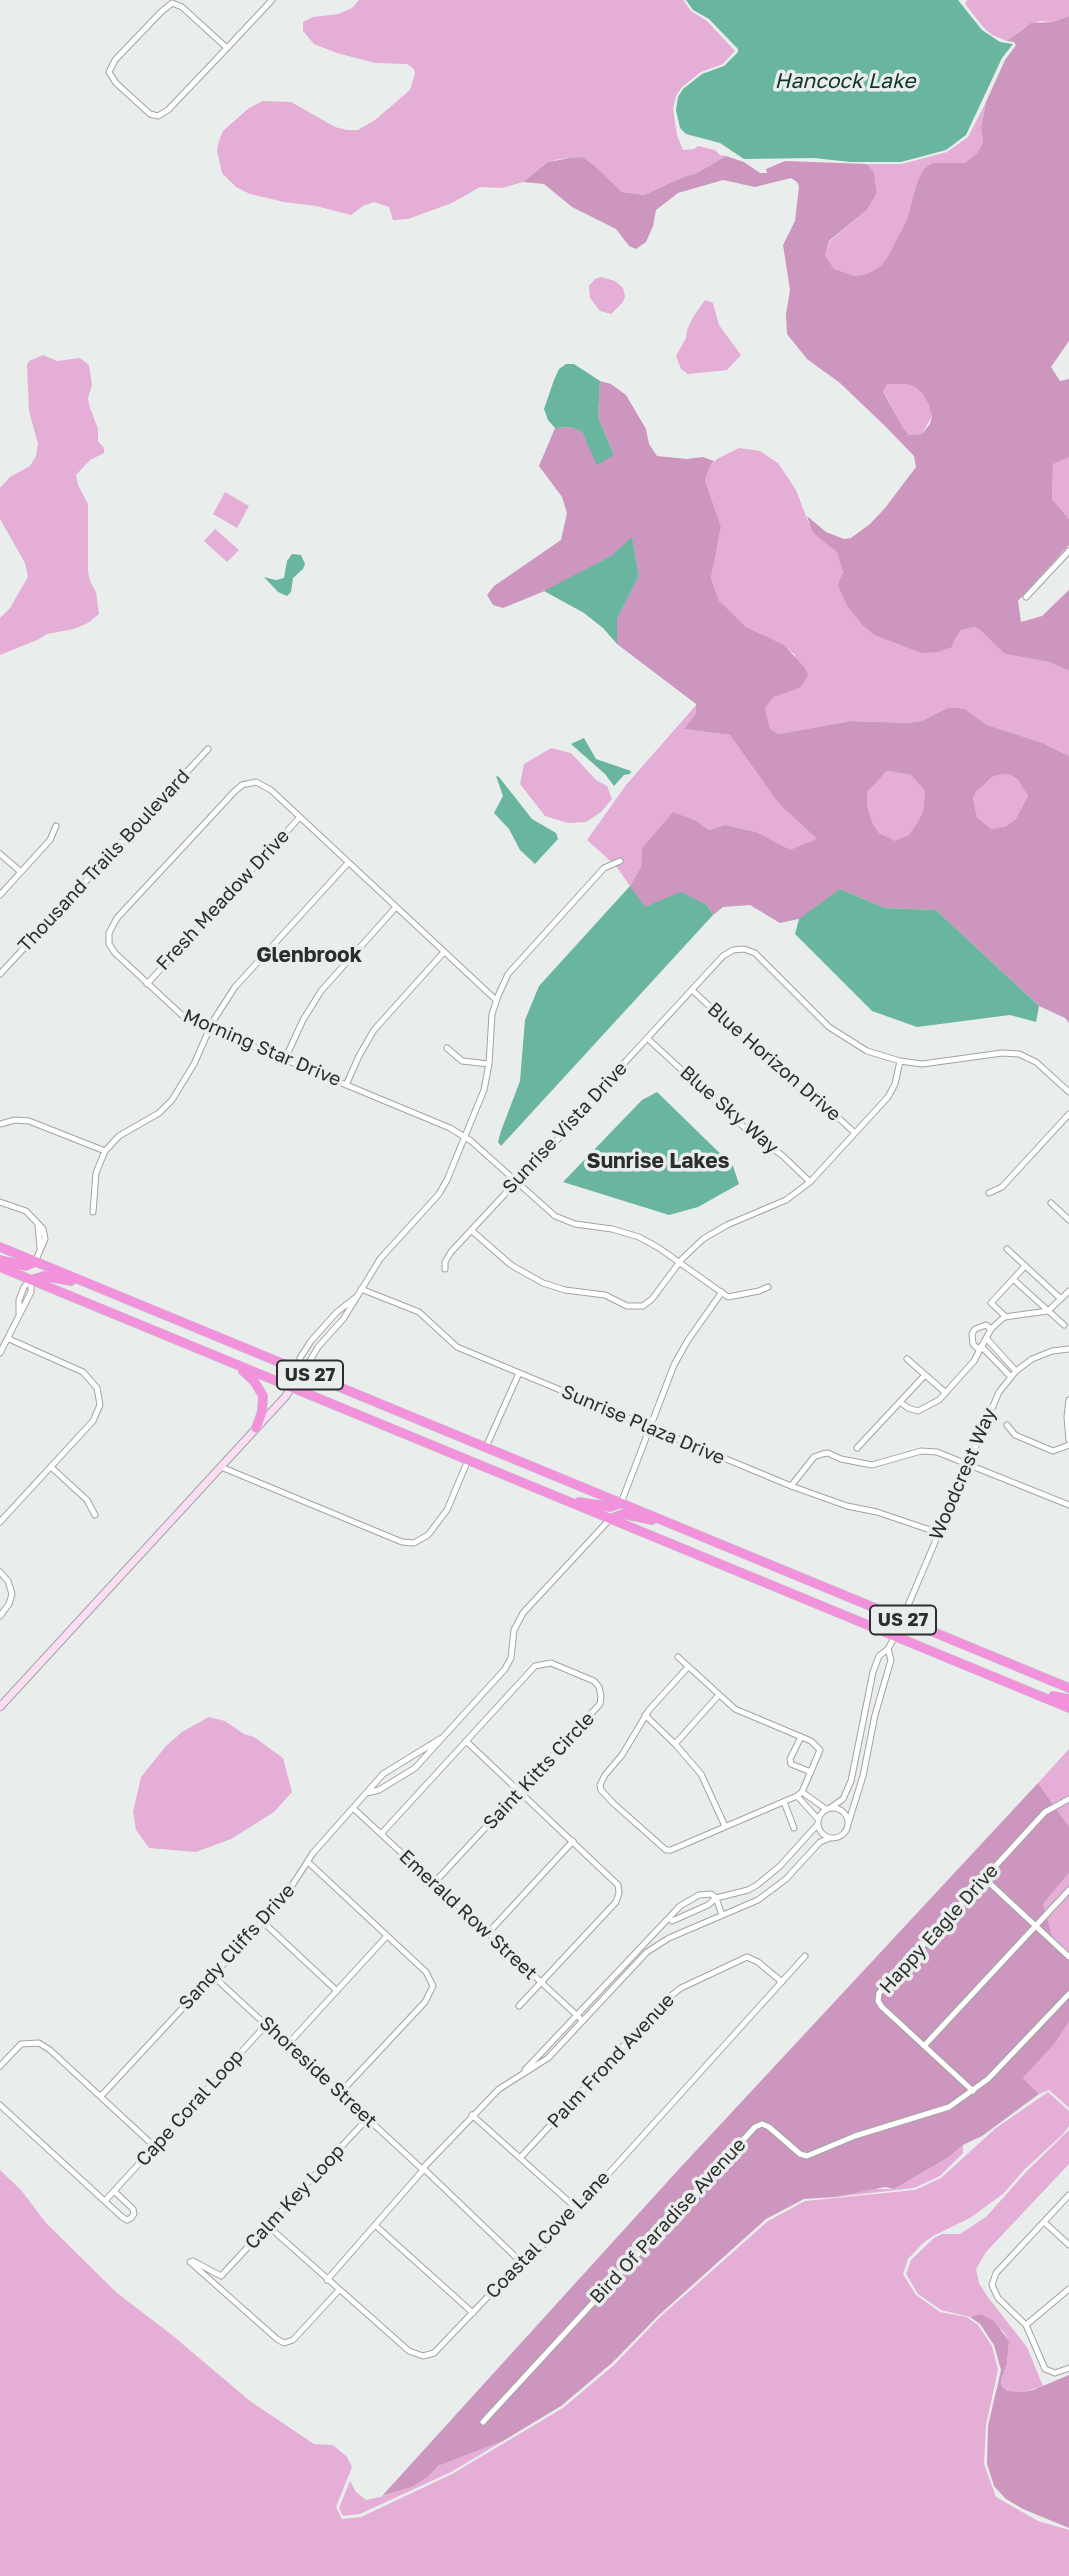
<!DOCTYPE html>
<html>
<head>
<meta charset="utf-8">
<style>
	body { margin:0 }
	canvas { display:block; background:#e9eeec }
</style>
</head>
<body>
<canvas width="1069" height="2576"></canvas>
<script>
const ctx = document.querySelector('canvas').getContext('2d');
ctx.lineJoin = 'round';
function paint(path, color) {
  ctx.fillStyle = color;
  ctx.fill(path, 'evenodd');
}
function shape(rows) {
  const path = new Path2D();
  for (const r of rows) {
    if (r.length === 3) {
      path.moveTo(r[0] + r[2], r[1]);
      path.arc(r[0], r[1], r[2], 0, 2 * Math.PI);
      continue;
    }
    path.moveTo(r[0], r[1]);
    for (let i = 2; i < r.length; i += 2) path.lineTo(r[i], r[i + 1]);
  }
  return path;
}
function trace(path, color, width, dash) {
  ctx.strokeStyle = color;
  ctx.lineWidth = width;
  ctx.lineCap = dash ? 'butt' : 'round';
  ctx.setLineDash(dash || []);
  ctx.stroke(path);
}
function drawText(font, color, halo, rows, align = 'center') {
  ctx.font = font + ' "Golos Text",sans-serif';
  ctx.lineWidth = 7;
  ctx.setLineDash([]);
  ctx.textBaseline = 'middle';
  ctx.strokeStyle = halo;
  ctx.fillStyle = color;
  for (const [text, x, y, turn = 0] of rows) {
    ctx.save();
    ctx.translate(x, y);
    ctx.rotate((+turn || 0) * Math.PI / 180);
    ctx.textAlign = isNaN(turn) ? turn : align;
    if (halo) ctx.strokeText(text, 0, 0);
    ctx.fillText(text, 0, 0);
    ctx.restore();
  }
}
paint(shape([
	[359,0,683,0,691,11,707,21,735,51,723,64,701,72,682,87,676,96,673,109,677,135,683,150,694,149,698,146,715,150,720,155,726,156,697,173,683,177,644,195,622,192,595,166,583,157,560,159,548,162,523,182,502,188,480,187,452,203,408,219,393,220,389,207,374,202,363,206,351,215,316,206,284,202,250,194,236,187,222,173,217,151,219,141,223,131,249,108,263,101,291,102,335,127,347,130,358,130,375,120,410,90,415,74,414,69,407,64,375,63,337,53,314,44,303,31,303,22,313,17,338,14,352,8],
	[967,0,1069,0,1069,16,1053,22,1040,21,1025,27,1007,41,992,35,984,28,965,4],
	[986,102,981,128,983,142,978,152,965,163,939,163,916,184,907,219,888,258,881,266,867,274,855,276,834,269,828,263,825,256,829,242,867,210,877,193,874,172,867,164,902,164,947,152,968,137],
	[601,277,615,281,623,288,625,296,623,302,611,314,600,311,590,298,589,286,595,279],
	[705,300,713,303,719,325,741,355,727,370,688,374,681,369,676,356,686,338,687,330,693,317],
	[43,355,57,361,80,358,89,365,92,385,88,398,89,405,98,429,98,441,104,448,104,453,90,460,76,475,78,485,88,504,88,571,90,581,96,592,99,614,88,623,74,629,47,634,37,640,0,655,0,618,10,608,28,577,25,563,0,519,0,488,10,477,30,466,36,456,38,444,29,411,27,365,29,361],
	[887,384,907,384,915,387,923,394,930,405,932,416,922,434,909,435,903,428,883,390],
	[739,448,760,451,778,463,796,490,811,529,837,551,843,572,839,585,847,606,862,625,874,635,921,653,953,640,961,630,975,627,980,630,1005,654,1049,662,1069,671,1069,756,1043,743,987,725,965,709,959,708,947,708,922,721,908,723,851,721,779,734,770,729,765,708,774,697,796,687,795,655,784,646,746,627,726,609,719,601,711,578,721,527,705,480,710,466,717,459],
	[1069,457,1069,519,1052,499,1053,463],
	[225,492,249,506,237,528,213,514],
	[215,529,239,550,227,562,204,541],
	[697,704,696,713,684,729,730,735,779,804,818,840,790,851,756,832,727,825,709,830,695,820,673,812,642,848,641,867,630,886,616,866,587,840,626,785],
	[551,748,571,753,596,780,607,786,612,799,601,812,586,822,568,823,545,816,520,784,524,764],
	[887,771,911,775,925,791,923,812,916,826,909,835,895,842,879,833,872,822,867,805,867,792],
	[1004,774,1011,775,1018,780,1028,796,1015,820,1005,828,991,829,977,817,973,798,976,792,992,777],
	[209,1717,225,1721,244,1734,254,1737,283,1758,292,1792,274,1812,231,1839,196,1852,149,1848,136,1830,133,1812,141,1777,166,1746,182,1732],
	[1069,1749,1069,1827,1038,1783],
	[1069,1873,1069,1960,1052,1935,1043,1904],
	[1069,2021,1069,2108,1049,2090,1039,2094,1023,2078,1056,2042],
	[1048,2092,1069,2111,1069,2126,1063,2134,1025,2169,1003,2194,970,2218,933,2236,922,2244,908,2259,903,2274,916,2295,940,2312,967,2317,978,2325,992,2346,998,2370,986,2425,984,2464,996,2497,1038,2521,1069,2530,1069,2576,0,2576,0,2170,21,2190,46,2223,117,2293,172,2335,250,2401,314,2444,333,2445,347,2457,352,2467,336,2507,342,2519,361,2517,452,2474,563,2408,614,2365,660,2317,768,2221,805,2201,915,2190,941,2178,996,2128],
	[1069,2130,1069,2164,986,2252,976,2269,979,2283,987,2296,1027,2347,1043,2386,1023,2392,1009,2391,1002,2387,1001,2380,1007,2364,1009,2341,1003,2331,980,2314,970,2317,941,2310,918,2294,906,2274,911,2260,934,2238,942,2234,960,2234,986,2217,1027,2171],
	[963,2145,963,2153,940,2176,914,2188,836,2197,874,2189,894,2189,949,2157],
	[503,2441,451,2472,360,2514,343,2516,339,2508,350,2481,356,2492,366,2500,380,2497,412,2487,428,2477,438,2466]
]), '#e4aed7');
paint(shape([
	[1069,16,1069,341,1051,367,1060,381,1069,379,1069,457,1053,464,1052,499,1069,519,1069,545,1018,601,1021,622,1042,616,1069,590,1069,671,1049,662,1005,654,980,630,975,627,961,630,954,640,952,647,938,652,921,653,874,635,862,625,847,606,838,585,843,572,837,552,817,536,811,529,807,516,826,532,844,539,851,538,870,524,885,508,916,467,914,456,886,427,840,383,807,359,787,334,786,314,790,290,783,245,795,221,799,186,797,182,791,178,755,187,723,180,678,193,656,210,653,226,646,242,636,249,629,246,616,229,572,207,544,184,523,182,548,162,570,158,583,157,595,166,622,192,644,195,683,177,697,173,726,156,744,162,760,173,767,173,766,169,785,161,867,164,874,172,877,193,867,210,829,241,825,256,834,269,855,276,867,274,881,266,888,257,907,219,916,185,924,169,933,163,965,163,978,152,983,142,981,128,986,102,1005,60,1016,45,1014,42,1007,41,1031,23,1053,22],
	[887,384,907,384,915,387,923,394,929,405,932,416,930,424,922,434,909,435,903,428,883,391],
	[600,381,611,384,626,395,646,429,649,444,657,456,687,459,703,457,714,461,710,466,705,480,721,527,711,578,719,601,746,627,784,645,805,668,808,675,801,687,774,697,765,708,770,729,779,734,851,721,908,723,922,721,947,708,959,708,965,709,987,725,1043,743,1069,756,1069,1023,1065,1018,1039,1006,936,910,885,908,840,889,803,918,780,923,750,905,723,907,713,915,707,905,681,893,644,908,630,886,641,867,642,848,673,812,695,820,709,830,726,825,756,832,790,850,817,839,779,804,730,735,684,729,696,713,696,704,617,644,617,619,639,576,632,538,611,556,552,588,503,608,493,605,487,595,494,586,561,540,567,513,562,497,539,466,555,428,571,427,582,432,589,446,614,455,598,417],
	[887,771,911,775,925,791,923,812,916,825,909,835,895,841,879,833,872,822,867,805,867,792],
	[1004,774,1011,775,1018,780,1028,796,1015,820,1005,827,991,829,977,817,973,798,976,792,992,777],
	[1038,1783,1069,1827,1069,1873,1043,1904,1052,1935,1069,1960,1069,2021,1056,2042,1023,2078,1039,2094,982,2136,963,2145,949,2157,894,2189,885,2187,836,2197,804,2199,766,2219,658,2316,612,2363,561,2406,503,2441,438,2466,428,2477,412,2487,382,2496,679,2169],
	[980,2314,994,2321,1009,2341,1007,2364,1001,2380,1002,2387,1008,2391,1023,2392,1033,2390,1069,2375,1069,2528,1023,2509,1006,2499,994,2486,987,2464,988,2426,1001,2370,994,2345,980,2324,970,2317]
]), '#cc96be');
paint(shape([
	[686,0,958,0,982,30,1000,42,1013,44,1002,58,966,135,946,150,901,162,851,162,814,158,744,159,720,143,686,134,680,128,676,110,678,97,683,89,702,74,724,66,738,52,738,49,709,19,693,10],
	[566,364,574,364,600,381,598,417,614,455,597,465,582,432,571,427,555,428,548,420,544,409,554,380,559,369],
	[632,537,639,576,617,619,617,644,603,628,584,613,544,591,611,556],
	[292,554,301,555,305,564,303,569,293,578,291,592,287,596,278,592,264,577,276,580,284,578,287,561],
	[584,738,596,759,631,771,630,774,624,775,614,786,605,774,571,744],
	[496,776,499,777,532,819,556,833,558,839,535,864,520,850,509,829,494,813,503,796],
	[630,886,645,907,681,892,707,905,713,915,501,1146,498,1142,501,1131,520,1081,525,1020,539,986],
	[840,889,885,908,936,910,1039,1006,1036,1022,1010,1015,917,1027,872,1011,795,934,799,919],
	[657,1092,733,1166,739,1184,698,1207,669,1215,563,1182,642,1100]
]), '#69b59f');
const street = shape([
	[227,48,182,7,172,3,161,12,115,60,109,72,116,83,150,114,158,116,168,110,227,48,272,0],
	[1026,597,1069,551],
	[0,854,21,872],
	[0,895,50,840,56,826],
	[0,974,208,749],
	[147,984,300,817],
	[692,990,786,1077,831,1111,855,1133],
	[496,1000,271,790,256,782,242,785,234,792,117,918,109,933,109,944,115,953,185,1018,450,1128,471,1141,555,1216,575,1224,612,1229,639,1237,659,1248,728,1297,759,1291,768,1287],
	[647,1038,746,1129,783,1156,810,1182],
	[447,1048,462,1061,489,1064],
	[285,1059,303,1020,321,991,396,907],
	[346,1085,359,1056,374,1030,444,952],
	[0,1124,15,1120,29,1121,105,1151],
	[989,1193,1002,1187,1069,1114],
	[0,1202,26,1211,43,1229,45,1239,35,1262],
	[1051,1203,1069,1220],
	[93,1212,96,1173,105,1151,119,1136,159,1113,172,1100,194,1064,213,1021,235,987,348,863],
	[38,1224,40,1248],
	[471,1230,511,1265,543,1283,565,1290,605,1295,627,1306,643,1306,652,1299,682,1259,703,1239,727,1225,786,1200,810,1182,888,1097,895,1084,900,1061],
	[1007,1249,1061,1299],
	[445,1269,445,1262,451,1252,529,1168,581,1116,626,1061,723,956,733,950,744,949,755,953,829,1027,867,1051,900,1061,922,1064,1002,1053,1019,1054,1036,1062,1069,1092],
	[1013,1279,1064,1325],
	[361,1289,419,1312,457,1347,791,1486,847,1506,877,1512,939,1533],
	[19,1313,19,1300,24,1287,31,1280],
	[1006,1317,991,1303,1025,1266],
	[986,1338,1016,1371],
	[981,1346,1011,1377],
	[979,1350,973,1344,972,1334,975,1329,986,1325,991,1329],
	[0,1353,31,1292,31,1280],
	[907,1359,946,1393],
	[300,1371,307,1366,318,1347,344,1318,380,1259,439,1194,447,1180,484,1090,489,1064,492,1014,498,996,508,974,604,868,620,861],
	[300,1371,300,1358,311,1341,337,1312,355,1298],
	[1069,1400,1067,1417,1069,1440],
	[900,1402,908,1408,918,1411,939,1400,974,1361,991,1329,1004,1317,1048,1311,1069,1291],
	[1007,1425,1015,1435,1053,1451,1069,1445],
	[486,1447,519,1373],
	[857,1448,925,1375],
	[51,1467,87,1500,95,1515],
	[221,1467,402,1542,414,1543,428,1535,447,1510,468,1460],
	[791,1486,814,1457,822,1454,828,1453,841,1459,872,1465,921,1451,937,1452,1069,1505],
	[621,1503,674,1365,688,1340,722,1292],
	[0,1522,93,1421,100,1405,97,1388,83,1372,9,1339],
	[0,1572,8,1581,12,1594,9,1604,0,1616],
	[678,1657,735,1709,811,1741,820,1750,802,1792,797,1796,671,1850,666,1850,613,1803,601,1790,600,1785,605,1775,622,1755,649,1710,688,1667],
	[645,1715,676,1745,701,1774,725,1826],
	[801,1737,790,1759,791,1764,811,1772],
	[466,1741,618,1885,619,1893,616,1902,519,2006],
	[675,1744,718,1696],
	[802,1792,826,1809],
	[367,1793,379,1790,415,1768,505,1669,511,1658,514,1630,523,1613,610,1519],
	[797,1796,818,1819],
	[784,1802,794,1828],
	[833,1823,15],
	[353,1808,583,2021],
	[830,1808,843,1799,851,1781,873,1672,879,1656,888,1649,895,1636,999,1392,1016,1371,1032,1359,1052,1351,1069,1349],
	[848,1824,863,1776,875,1715,891,1660,888,1649],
	[381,1834,535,1666,551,1663,594,1681,599,1687,601,1696,600,1704,434,1883],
	[308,1862,426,1972,433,1986,425,2002,340,2093],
	[984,1878,1069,1957],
	[672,1921,708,1905,716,1898,748,1890,757,1885,780,1866,818,1824],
	[263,1922,337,1991],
	[488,1933,573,1841],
	[213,1976,422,2169,499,2089,548,2058,647,1952,669,1938,758,1900,786,1879,820,1842,830,1838],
	[288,2044,386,1937],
	[924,2046,1069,1890],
	[0,2066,21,2044,39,2043,50,2050,155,2147],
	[525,2070,680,1906,699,1895,711,1894,716,1898,722,1915],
	[973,2091,882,2007,878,2001,879,1993,1045,1812,1069,1799],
	[101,2096,282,1901,313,1853,383,1774,440,1739],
	[0,2105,122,2217,127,2220,131,2218,134,2214,133,2209,114,2191,105,2201],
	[472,2115,576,2208],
	[520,2158,668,1998,681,1988,747,1957,758,1962,782,1982],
	[114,2191,266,2025],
	[1069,2195,996,2273,992,2285,998,2298,1026,2325,1045,2369,1055,2373,1069,2368],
	[1044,2222,1069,2245],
	[375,2225,473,2313],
	[268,2226,409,2351,423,2356,434,2353,518,2265,546,2243,805,1956],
	[221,2276,193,2261,190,2262,277,2339,284,2343,293,2340,339,2290],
	[221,2276,368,2118],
	[327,2280,424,2169,521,2262],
	[1026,2325,1069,2289],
	[483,2422,755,2127,762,2124,769,2127,800,2154,807,2156,855,2136,949,2107,988,2079,1069,1994]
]);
const secondary = shape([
	[0,1707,286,1396,300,1371]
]);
const highway = shape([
	[0,1247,1069,1688],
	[0,1260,26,1266,35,1262],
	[0,1267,1069,1708],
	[31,1280,44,1276,71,1281],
	[243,1371,254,1381,263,1396,262,1412,256,1428],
	[579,1502,610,1507,621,1503],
	[610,1519,623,1514,652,1520],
	[1053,1696,1069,1699]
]);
trace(street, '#a0a4a3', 7);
trace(secondary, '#a0a4a3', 9);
trace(highway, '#c8c9c8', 10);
trace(street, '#fff', 5);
trace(secondary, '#fbdef4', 7);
trace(highway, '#f292dc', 9);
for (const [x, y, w] of [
	[310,1375,66],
	[903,1620,66]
]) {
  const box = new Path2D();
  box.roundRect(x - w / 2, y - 14.5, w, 29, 5);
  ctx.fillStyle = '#e9eeec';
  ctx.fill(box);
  trace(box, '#2c2e2d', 2);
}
drawText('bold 18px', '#2c2e2d', null, [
	["US 27",310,1375],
	["US 27",903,1620]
]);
drawText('19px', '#2c2e2d', '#e9eeec', [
	["Thousand Trails Boulevard",104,861,-47],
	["Fresh Meadow Drive",223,900,-47],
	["Morning Star Drive",262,1048,23],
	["Blue Horizon Drive",774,1062,41],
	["Blue Sky Way",729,1110,41],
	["Sunrise Vista Drive",565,1128,-47],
	["Sunrise Plaza Drive",643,1425,23],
	["Woodcrest Way",963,1474,-67],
	["Saint Kitts Circle",539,1771,-47],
	["Emerald Row Street",468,1915,43],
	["Happy Eagle Drive",939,1929,-48],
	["Sandy Cliffs Drive",237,1947,-48],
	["Palm Frond Avenue",611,2061,-47],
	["Shoreside Street",318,2072,43],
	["Cape Coral Loop",190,2108,-48],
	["Calm Key Loop",295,2197,-47],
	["Bird Of Paradise Avenue",668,2221,-47],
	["Coastal Cove Lane",548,2235,-46]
]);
drawText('italic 21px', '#10352b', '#e9eeec', [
	["Hancock Lake",845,81]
]);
drawText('bold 21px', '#2c2e2d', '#e9eeec', [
	["Glenbrook",309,955],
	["Sunrise Lakes",658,1161]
]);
</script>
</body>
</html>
